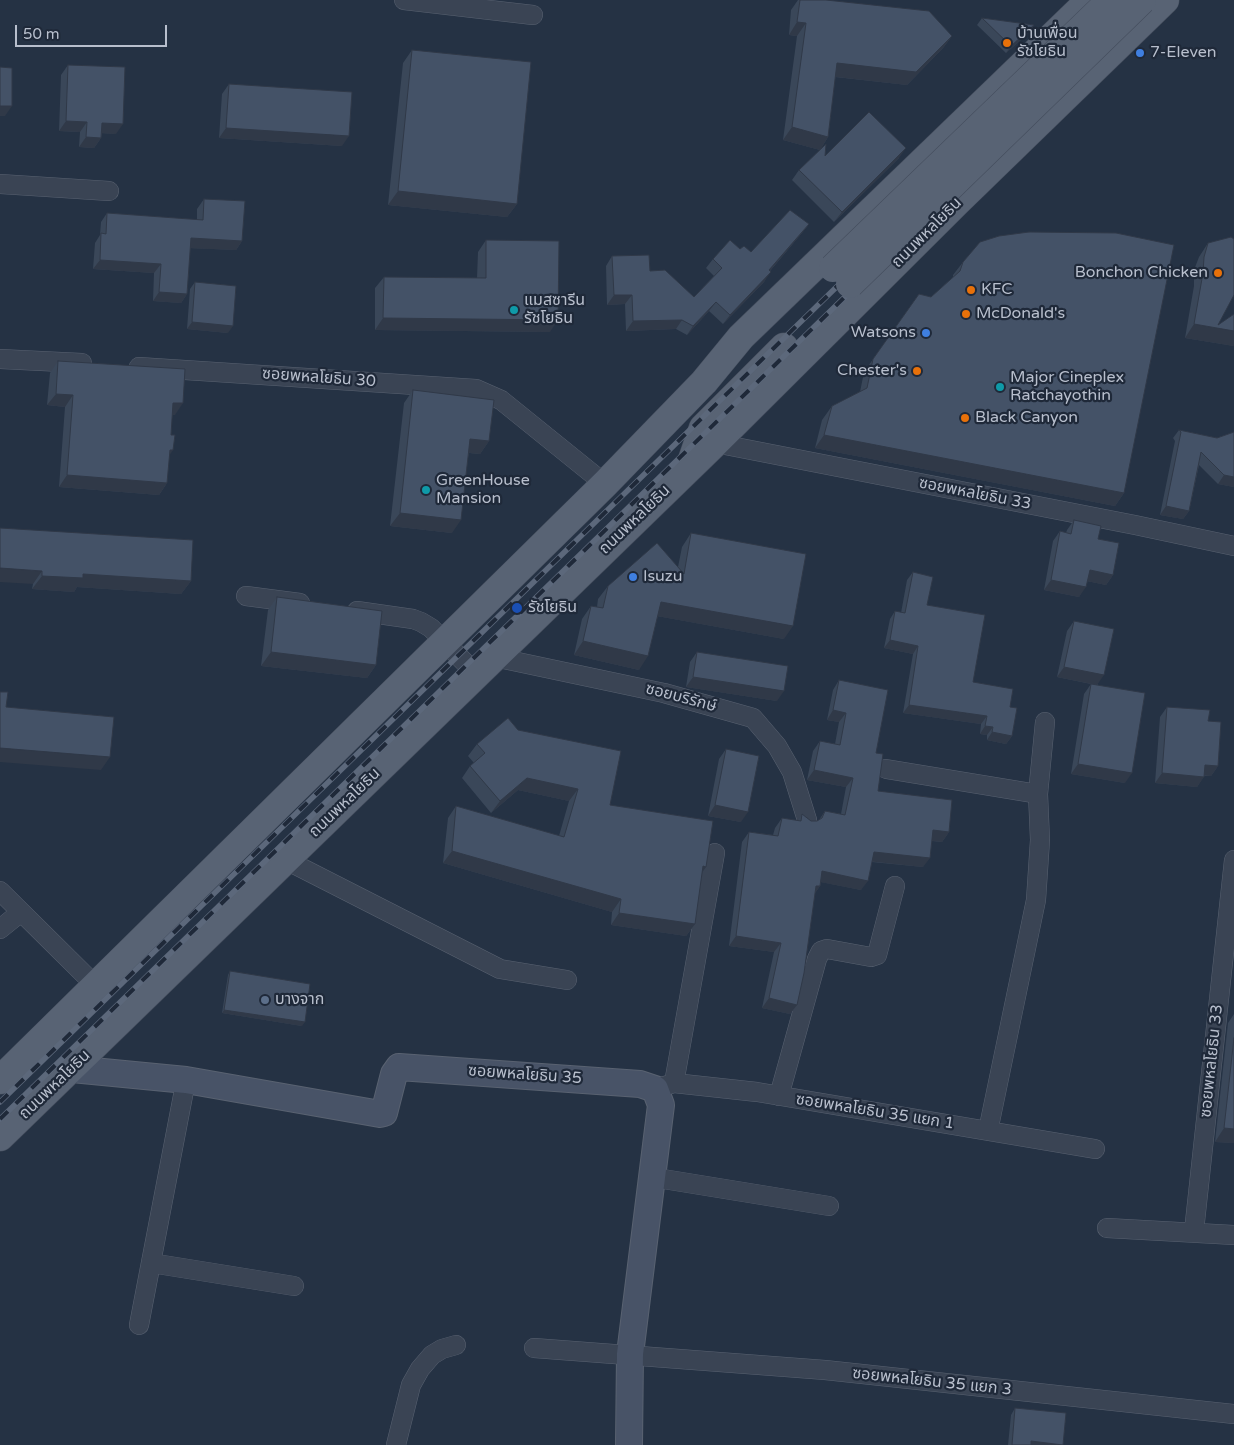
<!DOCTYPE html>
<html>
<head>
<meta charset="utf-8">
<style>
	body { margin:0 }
	#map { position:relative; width:1234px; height:1445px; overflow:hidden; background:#253244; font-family:"Varela Round",sans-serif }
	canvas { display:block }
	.scale { position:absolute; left:15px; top:25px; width:152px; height:22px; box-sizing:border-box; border:2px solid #b8bfcd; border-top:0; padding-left:6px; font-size:15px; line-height:18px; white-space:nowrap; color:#b8bfcd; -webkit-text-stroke:4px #1f2939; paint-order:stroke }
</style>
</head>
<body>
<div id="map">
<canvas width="1234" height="1445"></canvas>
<div class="scale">50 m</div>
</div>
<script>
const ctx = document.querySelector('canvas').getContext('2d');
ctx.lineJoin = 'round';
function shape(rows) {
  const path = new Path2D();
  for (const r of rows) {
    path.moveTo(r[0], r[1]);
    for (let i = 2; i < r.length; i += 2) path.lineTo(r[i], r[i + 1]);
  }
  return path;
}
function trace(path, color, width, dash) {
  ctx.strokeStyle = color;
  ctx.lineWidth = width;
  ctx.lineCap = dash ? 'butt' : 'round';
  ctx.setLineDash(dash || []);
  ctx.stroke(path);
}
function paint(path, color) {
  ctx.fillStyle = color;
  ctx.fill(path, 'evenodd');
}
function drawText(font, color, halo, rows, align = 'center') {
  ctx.font = font + ' "Varela Round","Noto Sans Thai",sans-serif';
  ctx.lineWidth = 4.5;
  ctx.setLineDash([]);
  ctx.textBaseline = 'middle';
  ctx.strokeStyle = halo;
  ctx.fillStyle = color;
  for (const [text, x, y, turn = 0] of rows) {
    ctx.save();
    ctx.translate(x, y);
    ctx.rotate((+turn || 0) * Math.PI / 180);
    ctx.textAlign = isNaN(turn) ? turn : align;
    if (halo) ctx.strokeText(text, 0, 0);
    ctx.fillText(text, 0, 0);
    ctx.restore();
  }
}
const street = shape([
	[404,0,533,15],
	[0,184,109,191],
	[0,359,82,363],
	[139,367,476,389,501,400,605,484],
	[715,443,1135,525,1234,546],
	[246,596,300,603],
	[357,611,413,619,421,622,431,628,476,674],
	[494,657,664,693,753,718,777,746,792,772,807,820],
	[886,769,1038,794],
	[286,860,500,969,567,980],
	[0,891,96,986],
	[0,929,21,912],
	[674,1083,715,853],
	[655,1089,674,1083,757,1092,1095,1149],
	[779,1096,817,959,821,951,827,949,871,957,877,955,895,886],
	[988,1131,1036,900,1040,840,1038,794,1045,722],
	[651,1177,829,1206],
	[1107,1228,1234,1235],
	[1194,1231,1234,860],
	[151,1263,294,1286],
	[139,1325,186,1080],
	[534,1348,825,1370,1234,1414],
	[396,1445,411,1385,420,1369,432,1355,442,1349,456,1345]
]);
const secondary = shape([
	[72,1069,186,1080,380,1114,384,1113,394,1074,399,1067,640,1084,655,1089,661,1105,630,1354,629,1445]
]);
const primary = shape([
	[691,463,703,428,784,347],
	[0,1080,605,484,704,382,741,337,1090,0],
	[0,1137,715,443,957,202,1165,0]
]);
trace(street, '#596271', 20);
trace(secondary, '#596271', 28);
trace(primary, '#444d5d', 29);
trace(street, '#3a4454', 19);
trace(secondary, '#485367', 26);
trace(primary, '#586374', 28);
const rail = shape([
	[0,1102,1131,0],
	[0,1119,1150,0]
]);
trace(rail, '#5c687b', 5.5);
trace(rail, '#1f2939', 4, [11]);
const primaryBridge = shape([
	[833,268,1111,0],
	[850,284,1142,0]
]);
trace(primaryBridge, '#444d5d', 29, []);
trace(primaryBridge, '#586374', 28);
paint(shape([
	[798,0,826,0,952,36,943,48,907,85,835,77,828,137,820,150,783,140,797,36,789,35,791,10],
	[982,18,1034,25,1030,32,1006,53,977,25],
	[412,50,517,204,507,217,388,205,403,63],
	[68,65,116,134,102,133,101,138,94,148,79,147,80,132,59,131,61,75],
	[229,84,342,146,219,138,222,94],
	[825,156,899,158,834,222,792,180,799,170],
	[204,199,242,241,236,250,190,248,187,294,181,303,153,301,154,273,93,269,95,243,100,235,101,222,107,213,197,220,197,209],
	[809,224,802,233,770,271,764,282,723,324,709,311,687,335,676,329,626,331,625,304,607,305,606,266,612,256,650,271,694,297,714,276,706,268,713,259,740,249,751,252],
	[486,240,550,332,375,330,375,288,384,277,477,278,478,252],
	[1208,243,1218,325,1234,346,1185,338,1194,286,1194,270,1199,257],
	[963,262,1124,493,1115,506,815,448,822,420,832,406,860,392,864,372,919,294,931,297,953,277,953,275],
	[195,282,228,333,187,329,190,289],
	[58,361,175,415,172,415,167,483,159,495,59,487,65,407,47,405,50,373],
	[413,390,489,441,480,454,469,453,452,533,390,526,404,403],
	[1179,430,1217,438,1234,432,1234,487,1218,484,1199,465,1189,511,1183,519,1160,515,1175,441,1173,438],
	[1074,520,1098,539,1113,575,1106,585,1087,581,1079,597,1044,590,1053,541,1060,531,1066,533,1067,530],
	[0,528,191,581,181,594,77,587,74,592,32,589,33,584],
	[691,533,784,639,657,616,639,670,574,655,582,619,591,606,597,607,598,599,608,586,678,567,682,547],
	[913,572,927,605,973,682,1010,707,1012,736,1006,744,987,740,987,735,980,734,981,724,903,713,913,654,884,648,890,619,895,611,901,613,907,580],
	[277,597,376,665,367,678,261,666,268,610],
	[1074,621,1098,685,1125,783,1071,774,1084,694,1091,684,1057,677,1067,631],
	[697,652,777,701,686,687,690,662],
	[839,680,876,753,878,791,949,832,942,842,932,841,923,867,872,862,861,890,821,882,820,886,815,893,797,1005,790,1014,762,1008,774,952,729,946,742,842,749,832,773,835,775,828,782,818,798,821,802,814,811,821,817,821,819,820,825,811,841,814,846,787,807,780,813,751,820,741,835,744,839,722,827,720,833,690],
	[1167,707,1208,721,1218,766,1211,776,1204,776,1197,787,1155,783,1160,717],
	[518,730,610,805,706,867,702,874,695,924,686,936,611,925,612,912,443,863,448,818,456,806,559,836,569,801,518,790,491,813,462,778,470,766,474,763,468,756,477,744],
	[726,749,741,822,708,816,719,759],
	[230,971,302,1026,222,1013,228,975],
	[1234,1014,1234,1143,1215,1142,1228,1023],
	[1015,1408,1066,1413,1063,1445,1008,1445,1011,1415]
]), '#3a4759');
paint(shape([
	[797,22,806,23,797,36,789,35],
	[1034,25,1030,32,1006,53,1011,46],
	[952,36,943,48,907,85,828,76,837,63],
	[0,106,12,106,5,116,0,116],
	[66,121,87,122,80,132,59,131],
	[102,123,123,124,116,134,95,133],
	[792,127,828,137,820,150,783,140],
	[226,128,349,136,342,146,219,138],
	[86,137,101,138,94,148,79,147],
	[906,148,899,158,834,222,842,212],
	[398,191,517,204,507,217,388,205],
	[809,224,802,233,762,280,769,270],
	[191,238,242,241,236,250,184,248],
	[100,260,161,264,154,273,93,269],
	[771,272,764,282,723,324,730,315],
	[159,292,187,294,181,303,153,301],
	[614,295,632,295,625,304,607,305],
	[716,302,709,311,687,335,693,326],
	[383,318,558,320,550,332,375,330],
	[682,320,676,329,626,331,633,321],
	[192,322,233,326,228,333,187,329],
	[1194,324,1234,331,1234,346,1185,338],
	[56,394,73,395,65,407,47,405],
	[173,403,183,403,175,415,165,415],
	[824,435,1124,493,1115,506,815,448],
	[470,439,489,441,480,454,461,452],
	[170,450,173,450,165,462],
	[67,475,167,483,159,495,59,487],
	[1224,475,1234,477,1234,487,1218,484],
	[1166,506,1189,511,1183,519,1160,515],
	[400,513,461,520,452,533,390,526],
	[0,568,42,571,33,584,0,582],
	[1090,570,1113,575,1106,585,1082,580],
	[83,574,191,581,181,594,77,587,74,592,32,589,42,576],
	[1051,580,1086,587,1079,597,1044,590],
	[661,602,793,626,784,639,651,615],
	[890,640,918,646,913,654,884,648],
	[583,641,648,656,639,670,574,655],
	[271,652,376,665,367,678,261,666],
	[1064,667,1104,675,1097,685,1057,677],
	[693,677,784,691,777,701,686,687],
	[909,705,987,716,981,724,903,713],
	[833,710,846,713,839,722,827,720],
	[985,726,993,727,987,735,980,734],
	[992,732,1012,736,1006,744,987,740],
	[0,748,110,757,101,770,0,762],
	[1078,764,1132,773,1125,783,1071,774],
	[1205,765,1218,766,1211,776,1198,775],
	[814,770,853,778,846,787,807,780],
	[1162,773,1204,777,1197,787,1155,783],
	[527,778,578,789,569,801,518,790,491,813,500,801],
	[715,805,748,812,741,822,708,816],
	[933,830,949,832,942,842,926,840],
	[452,851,621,899,612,912,443,863],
	[874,852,930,858,923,867,867,861],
	[703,866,706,867,698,879],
	[822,871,868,881,861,890,815,881],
	[816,886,820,886,813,896],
	[619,913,695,924,686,936,611,925],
	[736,936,781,943,774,952,729,946],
	[769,998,797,1005,790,1014,762,1008],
	[224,1010,305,1022,302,1026,222,1013],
	[1224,1128,1234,1129,1234,1143,1215,1142],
	[1031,1441,1063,1445,1028,1445]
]), '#303948');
const building = shape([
	[800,0,826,0,929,11,952,36,916,72,837,63,828,137,792,127,806,23,797,22,800,0],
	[982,18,1034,25,1011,46,982,18],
	[412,50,531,62,517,204,398,191,412,50],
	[68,65,125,67,123,124,102,123,101,138,86,137,87,122,66,121,68,65],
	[0,67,12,68,12,106,0,106,0,67],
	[229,84,352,92,349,136,226,128,229,84],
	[869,112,906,148,842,212,799,170,826,144,825,156,869,112],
	[204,199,245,201,242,241,191,238,187,294,159,292,161,264,100,260,101,233,106,234,107,213,203,220,204,199],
	[790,210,809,224,769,270,771,272,730,315,716,302,693,326,682,320,633,321,632,295,614,295,612,256,649,255,650,271,665,270,694,297,722,268,713,259,730,240,740,249,744,246,751,252,790,210],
	[1029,232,1116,233,1174,245,1124,493,824,435,832,406,867,388,873,359,919,294,931,297,960,271,963,262,980,242,999,236,1029,232],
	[1231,237,1234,239,1234,295,1218,325,1234,314,1234,331,1194,324,1203,273,1204,257,1208,243,1231,237],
	[486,240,559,241,558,320,383,318,384,277,486,278,486,240],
	[195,282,236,286,233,326,192,322,195,282],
	[58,361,185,369,183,403,173,403,171,435,175,435,173,450,170,450,167,483,67,475,73,395,56,394,58,361],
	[413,390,494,400,489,441,470,439,461,520,400,513,413,390],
	[1179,430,1217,438,1234,432,1234,477,1224,475,1201,452,1189,511,1166,506,1181,432,1179,430],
	[1074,520,1101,526,1098,539,1119,543,1113,575,1090,570,1086,587,1051,580,1060,531,1071,534,1074,520],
	[0,528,193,540,191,581,83,574,83,578,42,576,42,571,0,568,0,528],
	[691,533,806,554,793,626,661,602,648,656,583,641,591,606,603,608,608,586,657,543,684,574,691,533],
	[913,572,933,577,927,605,985,615,973,682,1013,689,1010,707,1017,708,1012,736,992,732,993,727,985,726,987,716,909,705,918,646,890,640,895,611,905,613,913,572],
	[277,597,382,611,376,665,271,652,277,597],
	[1074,621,1114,629,1104,675,1064,667,1074,621],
	[697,652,788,666,784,691,693,677,697,652],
	[839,680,888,690,876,753,883,754,878,791,952,800,949,832,933,830,930,858,874,852,868,881,822,871,820,886,816,886,804,973,797,1005,769,998,781,943,736,936,749,832,778,836,782,818,801,821,802,814,811,821,817,821,822,818,825,811,845,815,853,778,814,770,820,741,840,745,846,713,833,710,839,680],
	[1091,684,1145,693,1132,773,1078,764,1091,684],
	[0,692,8,692,6,707,114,717,110,757,0,748,0,692],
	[1167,707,1210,710,1208,721,1221,722,1218,766,1205,765,1204,777,1162,773,1167,707],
	[508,718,518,730,621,751,610,805,713,821,706,867,703,866,695,924,619,913,621,899,452,851,456,806,564,837,578,789,527,778,500,801,470,766,485,753,477,744,508,718],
	[726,749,759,756,748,812,715,805,726,749],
	[230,971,310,984,305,1022,224,1010,230,971],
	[1234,1038,1234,1129,1224,1128,1234,1038],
	[1015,1408,1066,1413,1063,1445,1031,1441,1031,1445,1012,1445,1015,1408]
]);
paint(building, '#445267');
trace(building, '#303948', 1);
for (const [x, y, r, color] of [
	[1007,43,5,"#e8710a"],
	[1140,53,5,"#3f7fe0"],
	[1218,273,5,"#e8710a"],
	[971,290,5,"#e8710a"],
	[514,310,5,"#0f9aa8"],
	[966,314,5,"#e8710a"],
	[926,333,5,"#3f7fe0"],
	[917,371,5,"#e8710a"],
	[1000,387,5,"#0f9aa8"],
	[965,418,5,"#e8710a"],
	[426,490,5,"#0f9aa8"],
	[633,577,5,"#3f7fe0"],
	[517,608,6,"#1a4fb4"],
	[265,1000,5,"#5c6f8a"]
]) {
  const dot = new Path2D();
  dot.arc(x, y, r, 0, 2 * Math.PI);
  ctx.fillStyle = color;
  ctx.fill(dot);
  trace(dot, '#1f2939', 2);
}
drawText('16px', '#b8bfcd', '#1f2939', [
	["บ้านเพื่อน",1017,34],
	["รัชโยธิน",1017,52],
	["7-Eleven",1150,53],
	["Bonchon Chicken",1208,273,"right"],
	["KFC",981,290],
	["แมสซารีน",524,301],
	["รัชโยธิน",524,319],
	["McDonald's",976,314],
	["Watsons",916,333,"right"],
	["Chester's",907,371,"right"],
	["Major Cineplex",1010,378],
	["Ratchayothin",1010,396],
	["Black Canyon",975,418],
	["GreenHouse",436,481],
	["Mansion",436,499],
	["Isuzu",643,577],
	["รัชโยธิน",528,608],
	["บางจาก",275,1000]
], 'left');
drawText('16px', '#b8bfcd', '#1f2939', [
	["ถนนพหลโยธิน",927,233,-45],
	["ซอยพหลโยธิน 30",319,378,4],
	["ซอยพหลโยธิน 33",975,494,11],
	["ถนนพหลโยธิน",635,520,-44],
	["ซอยบริรักษ์",681,698,15],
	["ถนนพหลโยธิน",345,803,-44],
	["ซอยพหลโยธิน 33",1212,1061,-84],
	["ซอยพหลโยธิน 35",525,1075,4],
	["ถนนพหลโยธิน",55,1085,-44],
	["ซอยพหลโยธิน 35 แยก 1",875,1112,9],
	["ซอยพหลโยธิน 35 แยก 3",932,1382,6]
]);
</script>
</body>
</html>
